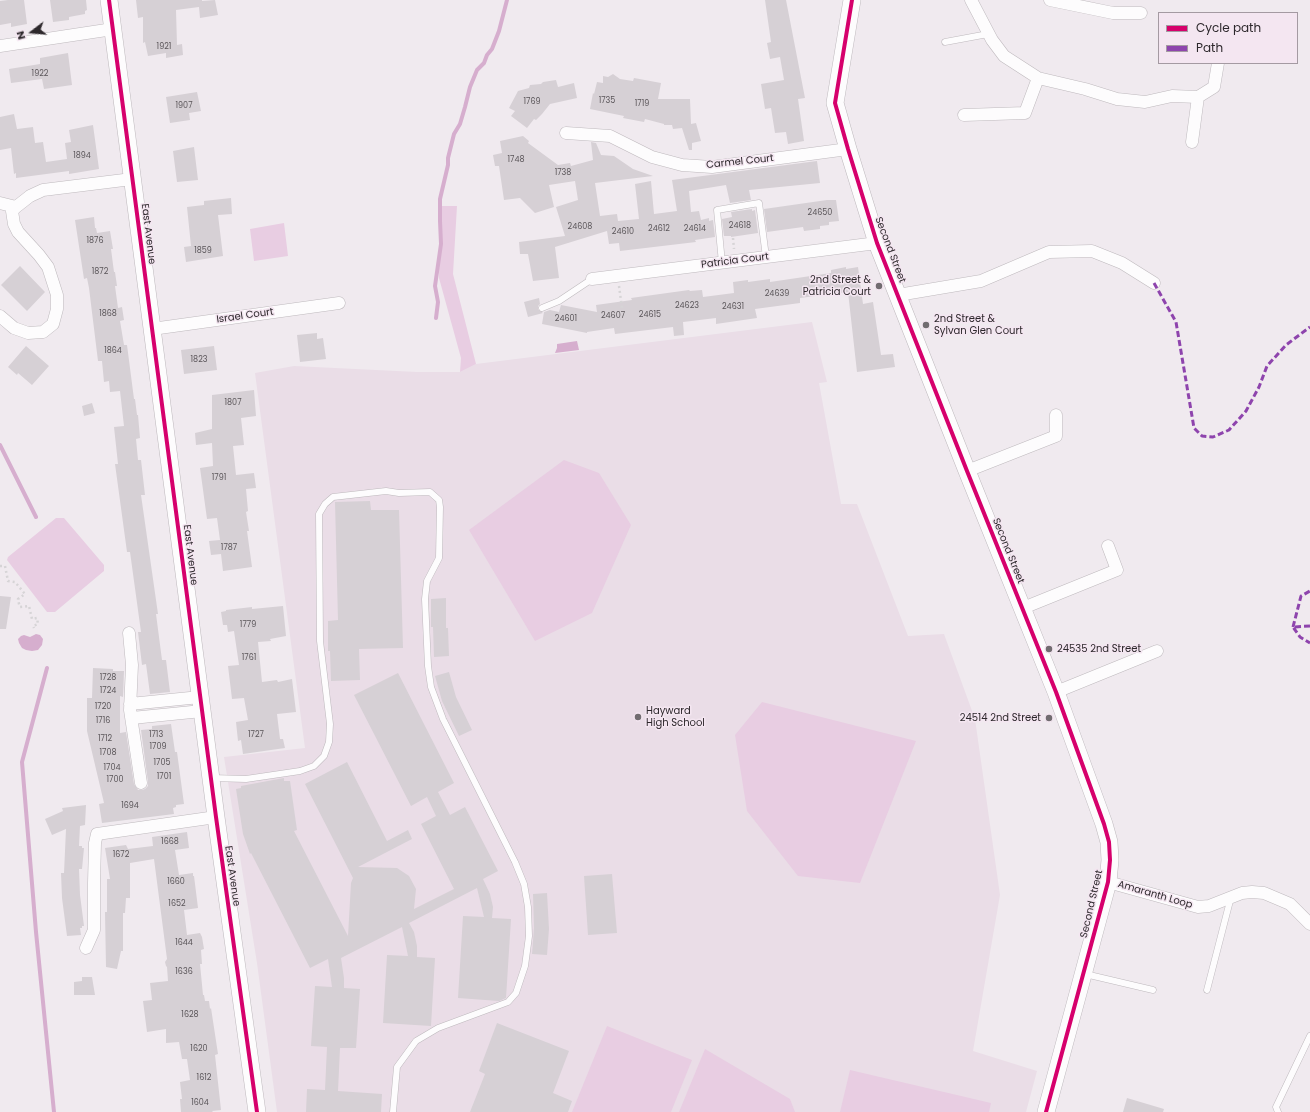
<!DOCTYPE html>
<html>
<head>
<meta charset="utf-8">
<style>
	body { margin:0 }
	#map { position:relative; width:1310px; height:1112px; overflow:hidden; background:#f0eaef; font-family:Poppins,sans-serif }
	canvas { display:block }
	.legend { position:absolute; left:1158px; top:12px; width:140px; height:52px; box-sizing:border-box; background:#f4e6f1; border:1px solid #a49aa2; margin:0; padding:5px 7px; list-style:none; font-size:12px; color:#2d282c }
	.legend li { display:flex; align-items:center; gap:8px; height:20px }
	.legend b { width:20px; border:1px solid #a49aa2 }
	.north { position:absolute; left:12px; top:12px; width:40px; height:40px; -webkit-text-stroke:3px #f4e6f1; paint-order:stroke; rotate:254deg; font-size:11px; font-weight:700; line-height:16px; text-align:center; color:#2d282c }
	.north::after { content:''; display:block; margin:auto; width:14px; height:18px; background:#2d282c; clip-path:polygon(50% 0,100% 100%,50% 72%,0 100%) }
</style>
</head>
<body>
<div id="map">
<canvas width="1310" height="1112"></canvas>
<ul class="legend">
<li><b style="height:5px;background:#d6006c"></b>Cycle path</li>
<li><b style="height:5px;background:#8e44ad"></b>Path</li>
</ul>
<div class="north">N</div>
</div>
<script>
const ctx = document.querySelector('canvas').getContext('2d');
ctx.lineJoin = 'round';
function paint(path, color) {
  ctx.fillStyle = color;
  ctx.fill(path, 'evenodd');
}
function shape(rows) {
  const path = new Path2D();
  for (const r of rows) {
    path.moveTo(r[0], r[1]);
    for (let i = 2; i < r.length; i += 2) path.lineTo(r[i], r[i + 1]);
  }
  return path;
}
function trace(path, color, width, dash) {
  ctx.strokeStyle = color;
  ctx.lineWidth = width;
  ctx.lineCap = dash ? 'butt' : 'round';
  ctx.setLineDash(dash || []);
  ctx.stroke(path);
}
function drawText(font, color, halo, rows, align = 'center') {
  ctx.font = font + ' Poppins,sans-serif';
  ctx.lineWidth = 3;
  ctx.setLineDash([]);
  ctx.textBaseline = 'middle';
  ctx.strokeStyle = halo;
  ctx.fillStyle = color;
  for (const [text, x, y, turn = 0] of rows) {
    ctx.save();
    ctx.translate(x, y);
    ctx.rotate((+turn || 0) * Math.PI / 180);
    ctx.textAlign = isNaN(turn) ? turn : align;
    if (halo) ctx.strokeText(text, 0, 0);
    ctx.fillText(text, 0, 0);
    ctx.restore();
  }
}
paint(shape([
	[812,322,827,382,819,383,841,504,857,504,908,636,944,634,975,719,1000,895,973,1051,1037,1071,1026,1112,277,1112,257,963,224,757,305,748,255,373,294,366,417,372,460,372,476,364]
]), '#eadde7');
paint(shape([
	[440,206,457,206,453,274,476,364,460,372,461,358,439,278],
	[284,223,288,256,254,261,250,229],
	[564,460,599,473,631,525,592,613,535,641,469,530],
	[56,518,64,518,104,565,104,571,55,612,47,612,7,560,8,557],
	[762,702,916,741,860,883,798,876,747,811,735,735],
	[607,1026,692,1060,671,1112,572,1112],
	[705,1049,790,1099,795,1112,679,1112],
	[850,1070,991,1103,989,1112,840,1112]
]), '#e8cde2');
paint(shape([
	[577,341,579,350,555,353,557,348,557,344],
	[36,634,40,635,43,639,42,645,38,650,32,651,26,650,22,648,19,643,18,639,21,636,24,635,30,637]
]), '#d6aece');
trace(shape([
	[436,318,438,302,435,286,441,244,440,221,440,199,448,165,448,158,454,134,460,124,465,107,470,87,477,70,484,63,487,55,492,49,499,31,507,0],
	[0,445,36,517],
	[47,668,22,762,36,932,54,1112]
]), '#d6aece', 4);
paint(shape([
	[8,0,24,0,27,24,11,27,11,23,0,25,0,1],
	[50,0,86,0,87,10,85,11,85,14,69,17,69,20,53,22],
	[136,0,202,0,202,1,215,0,218,15,200,18,199,7,176,10,177,45,182,44,183,55,166,58,166,53,148,56,145,42,143,43,143,17,138,18],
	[765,0,786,0,805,98,798,99,804,141,788,144,786,132,775,133,771,108,765,109,761,84,784,80,780,57,770,59,767,43,771,42],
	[68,53,72,85,44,89,42,79,11,83,9,69,40,64,40,58],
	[613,74,620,79,633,81,634,78,661,83,658,99,690,99,691,124,696,123,701,141,692,143,692,150,689,150,682,128,673,129,672,125,664,125,664,124,645,119,644,122,623,118,624,116,590,109,593,93,594,94,597,82,603,83,603,76,608,77],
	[556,80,558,87,574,83,577,98,550,104,542,114,536,120,534,119,527,128,511,116,515,111,509,108,518,91,529,88,530,85,541,84,543,82],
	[197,92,201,111,189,113,190,120,170,123,166,97],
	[14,114,17,129,33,127,35,143,43,142,46,162,67,159,65,143,71,142,69,130,93,125,99,169,69,174,69,171,16,178,16,173,14,174,11,148,0,150,0,117],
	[523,136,529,141,528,143,558,165,570,163,571,166,593,160,591,142,596,143,601,155,614,156,633,169,653,176,595,183,600,216,617,214,618,221,639,219,635,184,651,181,654,214,677,211,672,180,817,161,820,183,749,190,751,200,730,203,726,185,689,191,691,212,699,211,701,220,709,218,709,221,713,220,715,237,695,240,696,242,620,251,619,243,609,244,607,231,555,247,559,278,533,281,528,254,520,254,519,242,565,236,556,207,578,200,575,181,549,185,554,207,535,213,520,198,504,200,499,166,495,166,493,155,502,153,500,141],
	[194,147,198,180,177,182,173,151],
	[231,198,232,214,218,215,223,256,186,262,184,247,191,246,187,207,204,205,204,201],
	[827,200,836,200,839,221,829,222,829,225,820,226,820,229,804,231,803,227,767,232,764,209],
	[752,209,752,211,755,210,758,233,731,237,731,236,724,236,722,219,732,217,731,212],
	[94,217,95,228,96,228,97,233,110,231,113,249,111,249,114,272,115,272,117,286,115,286,118,308,122,307,124,320,120,321,124,345,127,345,134,399,135,399,137,415,138,415,140,438,136,439,138,460,141,460,145,495,141,495,158,614,156,614,162,660,166,660,170,692,150,694,146,664,142,665,138,632,141,632,130,552,127,552,115,464,118,464,114,427,124,426,120,391,110,392,109,381,104,382,102,361,98,361,89,288,87,278,84,279,75,220],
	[20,266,45,292,27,311,1,285],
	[846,267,846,269,858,267,863,304,873,302,881,355,893,354,895,367,857,372,848,292,800,298,800,303,755,309,757,318,716,324,716,318,683,322,684,335,674,336,673,327,615,334,614,328,587,332,587,333,542,324,544,312,550,310,559,312,561,305,597,312,596,305,632,300,631,298,689,290,690,291,702,290,703,297,734,293,733,282,748,280,748,282,770,279,770,282,831,273,831,270],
	[539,298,540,304,538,306,538,309,543,313,528,317,524,302],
	[317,333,317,339,323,338,326,359,300,362,297,335],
	[26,346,49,366,32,385,18,373,17,375,8,367],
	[214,346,217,370,184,374,181,350],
	[254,390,256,416,241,418,244,445,233,446,236,475,254,473,256,488,246,489,248,511,246,512,249,531,247,531,252,567,223,571,221,554,211,555,209,541,220,540,217,518,207,519,200,468,213,466,212,443,196,445,195,433,212,429,212,395],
	[92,403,95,413,84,416,82,406],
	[370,501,371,510,399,510,403,648,359,649,360,680,331,681,330,651,328,651,328,621,338,620,335,502],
	[0,596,11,597,6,629,0,629],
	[446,598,446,628,448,628,449,656,434,657,433,627,431,627,431,599],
	[283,606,286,636,270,639,271,641,258,642,262,682,277,680,278,682,292,679,296,712,277,714,280,739,283,739,285,748,243,754,241,740,238,741,236,722,248,720,244,698,232,699,228,666,239,665,234,631,228,632,227,625,223,625,221,612,226,611,226,610,252,607,252,609],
	[93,668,113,669,113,671,124,671,123,697,120,696,120,733,126,732,134,784,138,790,142,790,145,789,148,786,148,782,141,730,152,729,152,726,171,724,175,752,177,752,184,804,176,805,176,807,173,808,174,814,102,823,99,804,104,803,87,731,87,698,92,698],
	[449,672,456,697,472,730,459,736,442,701,435,676],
	[398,673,454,783,438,792,450,815,465,807,498,871,483,879,490,894,493,907,492,918,511,919,506,998,499,1001,458,998,463,916,484,917,477,888,409,923,414,932,417,946,417,957,435,958,431,1026,383,1023,387,955,408,956,402,927,341,958,344,978,344,988,360,989,356,1048,340,1048,338,1091,382,1094,381,1112,306,1112,307,1089,325,1090,327,1047,311,1046,315,986,332,987,328,959,310,968,251,853,250,854,243,834,236,789,241,788,241,786,284,778,284,781,290,781,297,830,294,831,348,936,351,883,353,878,305,784,347,762,387,841,408,830,412,839,358,867,397,868,409,876,416,889,414,909,454,889,421,824,436,816,427,797,411,806,354,695],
	[86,805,85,825,80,826,79,846,82,846,82,848,84,848,82,869,79,869,80,895,84,926,82,926,82,928,80,928,81,935,67,936,62,898,61,873,64,873,66,829,52,835,45,819,63,811,62,808],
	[187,832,189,848,175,850,179,875,193,873,193,876,194,876,198,908,184,910,187,935,200,933,202,937,204,949,201,950,202,964,200,964,203,995,204,995,205,1001,209,1001,210,1009,211,1008,218,1054,215,1055,221,1110,212,1111,213,1112,181,1112,180,1099,182,1099,180,1082,190,1080,187,1059,182,1059,179,1042,166,1043,166,1029,147,1032,143,1001,152,1000,150,983,168,981,167,967,166,966,165,962,167,959,154,859,130,863,130,898,126,898,125,913,123,913,123,951,121,951,117,969,106,967,105,912,107,912,107,879,110,879,105,848,126,845,128,849,153,846,152,837],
	[612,874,617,933,588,935,584,876],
	[547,893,549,929,547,955,532,954,534,928,533,894],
	[82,977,92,977,95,995,74,995,74,982,82,981],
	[497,1023,569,1051,553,1093,572,1101,568,1112,470,1112,485,1074,479,1071],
	[1127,1098,1164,1109,1163,1112,1123,1112]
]), '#d6d0d5');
const lane = shape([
	[945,42,988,34],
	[722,263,717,210,759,203,766,257],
	[542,308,559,301,592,279],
	[212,778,246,779,300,771,314,766,324,756,329,742,330,724,320,641,319,514,325,504,333,497,386,491,399,493,430,492,439,500,440,507,439,558,427,581,425,599,428,666,431,687,443,719,515,862,524,884,528,907,529,936,525,966,516,993,508,1002,438,1028,416,1041,397,1067,393,1112],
	[1085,974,1153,990],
	[1207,990,1231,897],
	[1278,1112,1276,1107,1310,1036]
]);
const street = shape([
	[971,0,992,40,1004,56,1038,78,1085,89,1117,99,1145,102,1172,96,1198,97],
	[1050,0,1113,13,1141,13],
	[0,46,113,29],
	[964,115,1025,113,1038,78],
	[566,133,610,136,652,157,682,165,712,167,848,149],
	[1192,142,1198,97,1214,87,1218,63],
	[0,203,16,207],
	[592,279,877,243],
	[898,295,981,281,1049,252,1092,251,1122,263,1154,283],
	[0,316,14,328,28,333,43,332,53,324,57,309,57,295,48,267,39,255,18,232,14,224,12,211,16,207,30,196,43,190,132,179],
	[152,329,339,303],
	[967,471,1056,436,1056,415],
	[1023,608,1117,570,1108,546],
	[129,633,132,665,130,710,141,783],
	[1056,692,1157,651],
	[130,704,200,697],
	[132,718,202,711],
	[1108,882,1198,907,1209,906,1242,893,1252,892,1264,893,1290,904,1310,924],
	[86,948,94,930,94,883,95,843,97,834,216,817]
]);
const secondary = shape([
	[109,0,216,817,257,1112],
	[852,0,835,103,848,149,877,243,967,471,1056,692,1104,824,1109,842,1110,860,1108,882,1046,1112]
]);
trace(lane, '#beb9bd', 7);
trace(street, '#beb9bd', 13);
trace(secondary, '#beb9bd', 18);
trace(shape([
	[733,238,734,249],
	[619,286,622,308],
	[0,566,5,566,8,581,15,582,25,594,18,599,19,604,20,607,29,606,32,619,37,618,38,624,33,626,34,628]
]), '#d6d4d6', 2.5, [2, 3]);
trace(lane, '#fdfcfd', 6);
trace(street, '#fdfcfd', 12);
trace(secondary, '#fdfcfd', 17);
trace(shape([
	[1154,283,1176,322,1194,428,1202,436,1213,437,1229,430,1246,411,1259,387,1267,366,1286,345,1310,327],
	[1310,626,1293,627,1300,637,1310,643],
	[1293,627,1301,596,1310,591]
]), '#8e44ad', 3, [6, 3]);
trace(shape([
	[109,0,216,817,257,1112],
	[852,0,835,103,848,149,877,243,967,471,1056,692,1104,824,1109,842,1110,860,1108,882,1046,1112]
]), '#d6006c', 4);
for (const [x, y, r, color] of [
	[879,286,4,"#716c70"],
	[926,325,4,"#716c70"],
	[1049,649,4,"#716c70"],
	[638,717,4,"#716c70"],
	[1049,718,4,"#716c70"]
]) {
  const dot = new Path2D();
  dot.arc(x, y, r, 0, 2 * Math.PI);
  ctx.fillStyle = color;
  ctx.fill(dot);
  trace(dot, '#f4e6f1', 1.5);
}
drawText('8px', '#5a5559', null, [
	["1921",164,47],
	["1922",40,74],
	["1735",607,101],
	["1769",532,102],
	["1719",642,104],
	["1907",184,106],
	["1894",82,156],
	["1748",516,160],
	["1738",563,173],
	["24650",820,213],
	["24618",740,226],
	["24608",580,227],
	["24612",659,229],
	["24614",695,229],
	["24610",623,232],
	["1876",95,241],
	["1859",203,251],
	["1872",100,272],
	["24639",777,294],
	["24623",687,306],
	["24631",733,307],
	["1868",108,314],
	["24615",650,315],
	["24607",613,316],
	["24601",566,319],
	["1864",113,351],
	["1823",199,360],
	["1807",233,403],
	["1791",219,478],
	["1787",229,548],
	["1779",248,625],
	["1761",249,658],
	["1728",108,678],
	["1724",108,691],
	["1720",103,707],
	["1716",103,721],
	["1713",156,735],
	["1727",256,735],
	["1712",105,739],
	["1709",158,747],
	["1708",108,753],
	["1705",162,763],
	["1704",112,768],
	["1701",164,777],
	["1700",115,780],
	["1694",130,806],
	["1668",170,842],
	["1672",121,855],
	["1660",176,882],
	["1652",177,904],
	["1644",184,943],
	["1636",184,972],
	["1628",190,1015],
	["1620",199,1049],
	["1612",204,1078],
	["1604",200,1103]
]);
drawText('10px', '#2d282c', '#f4e6f1', [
	["Carmel Court",740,162,-6],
	["East Avenue",148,234,83],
	["Second Street",890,250,69],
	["Patricia Court",735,261,-7],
	["Israel Court",245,316,-8],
	["Second Street",1008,551,68],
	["East Avenue",190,555,83],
	["East Avenue",232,876,82],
	["Amaranth Loop",1155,895,16],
	["Second Street",1092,904,-77]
]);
drawText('10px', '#2d282c', '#f4e6f1', [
	["2nd Street &",871,280,"right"],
	["Patricia Court",871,292,"right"],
	["2nd Street &",934,319],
	["Sylvan Glen Court",934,331],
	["24535 2nd Street",1057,649],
	["Hayward",646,711],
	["High School",646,723],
	["24514 2nd Street",1041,718,"right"]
], 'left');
</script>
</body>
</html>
